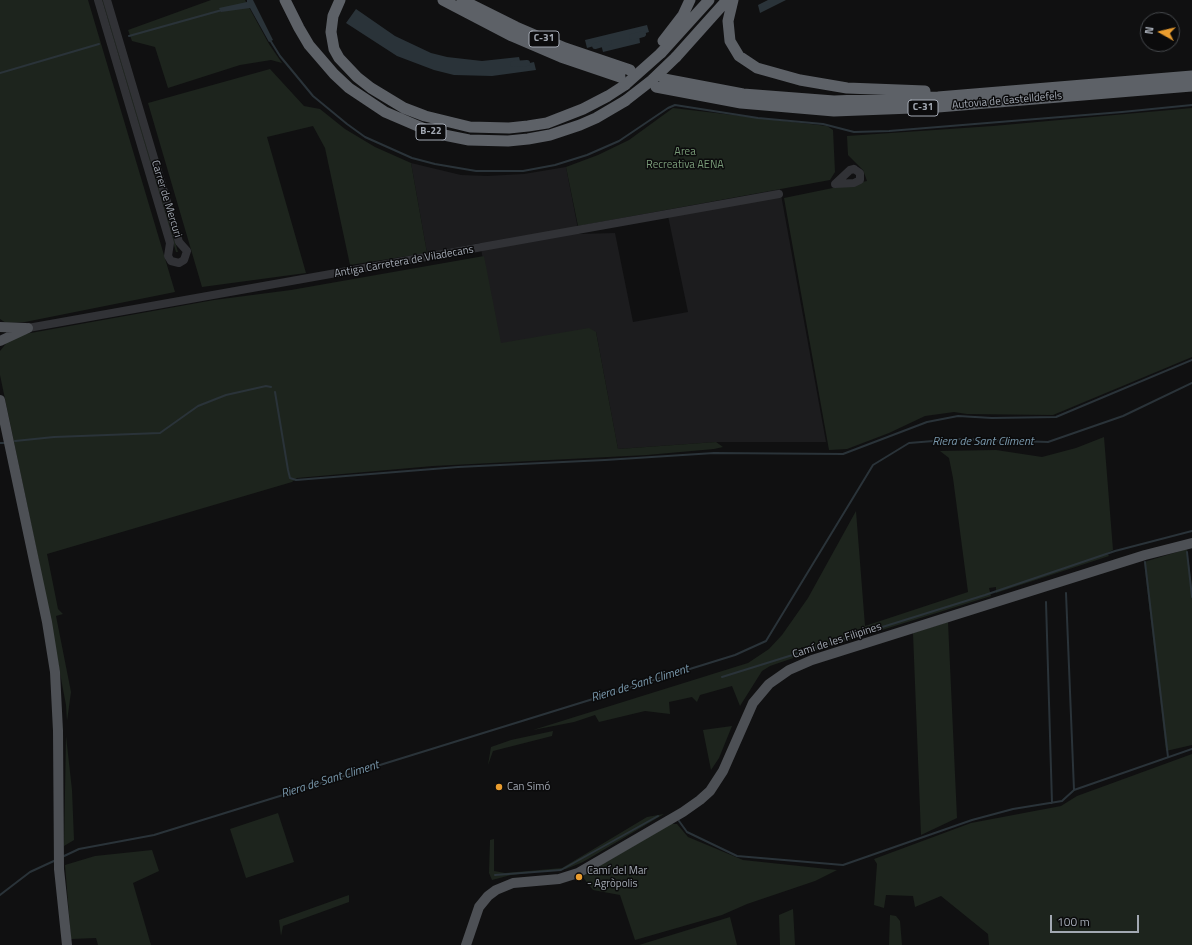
<!DOCTYPE html>
<html>
<head>
<meta charset="utf-8">
<style>
	body { margin:0 }
	#map { position:relative; width:1192px; height:945px; overflow:hidden; background:#101011; font-family:"Titillium Web",sans-serif }
	canvas { display:block }
	.north { position:absolute; left:1140px; top:12px; width:40px; height:40px; box-sizing:border-box; background:#0b0b0c; border:1px solid #474a4e; border-radius:50%; rotate:278deg; font-size:11px; font-weight:700; line-height:16px; text-align:center; color:#a2a8b2 }
	.north::after { content:''; display:block; margin:auto; width:14px; height:18px; background:#ea9d2f; clip-path:polygon(50% 0,100% 100%,50% 72%,0 100%) }
	.scale { position:absolute; left:1050px; top:915px; width:89px; height:18px; box-sizing:border-box; border:2px solid #a2a8b2; border-top:0; padding-left:5px; font-size:12px; line-height:14px; white-space:nowrap; color:#a2a8b2; -webkit-text-stroke:3px #0b0b0c; paint-order:stroke }
</style>
</head>
<body>
<div id="map">
<canvas width="1192" height="945"></canvas>
<div class="north">N</div>
<div class="scale">100 m</div>
</div>
<script>
const ctx = document.querySelector('canvas').getContext('2d');
ctx.lineJoin = 'round';
function paint(path, color) {
  ctx.fillStyle = color;
  ctx.fill(path, 'evenodd');
}
function shape(rows) {
  const path = new Path2D();
  for (const r of rows) {
    path.moveTo(r[0], r[1]);
    for (let i = 2; i < r.length; i += 2) path.lineTo(r[i], r[i + 1]);
  }
  return path;
}
function trace(path, color, width, dash) {
  ctx.strokeStyle = color;
  ctx.lineWidth = width;
  ctx.lineCap = dash ? 'butt' : 'round';
  ctx.setLineDash(dash || []);
  ctx.stroke(path);
}
function drawText(font, color, halo, rows, align = 'center') {
  ctx.font = font + ' "Titillium Web",sans-serif';
  ctx.lineWidth = 3;
  ctx.setLineDash([]);
  ctx.textBaseline = 'middle';
  ctx.strokeStyle = halo;
  ctx.fillStyle = color;
  for (const [text, x, y, turn = 0] of rows) {
    ctx.save();
    ctx.translate(x, y);
    ctx.rotate((+turn || 0) * Math.PI / 180);
    ctx.textAlign = isNaN(turn) ? turn : align;
    if (halo) ctx.strokeText(text, 0, 0);
    ctx.fillText(text, 0, 0);
    ctx.restore();
  }
}
paint(shape([
	[411,163,461,175,487,176,524,174,566,167,579,234,615,233,633,322,688,312,667,211,780,189,826,442,716,442,618,449,596,332,499,348,480,243,427,253]
]), '#1c1c1e');
paint(shape([
	[0,0,88,0,175,292,25,322,6,323,0,319],
	[102,0,104,0,178,252,176,252],
	[211,0,245,0,269,44,282,63,271,60,240,65,168,88,155,47,132,41,128,30],
	[270,69,304,106,320,109,345,129,375,147,411,163,427,253,350,265,325,148,313,126,267,137,306,273,202,287,148,103],
	[673,108,827,126,833,130,835,172,830,180,578,226,566,167,598,155,629,140],
	[1192,108,1192,357,1053,415,967,414,954,412,925,416,889,433,847,449,829,450,784,198,867,181,863,170,848,155,847,136,993,126],
	[484,256,501,343,589,328,596,332,618,449,716,442,723,447,714,449,647,455,433,466,297,478,292,482,47,554,58,609,63,614,56,616,71,692,67,721,66,705,38,557,0,375,0,351,8,341,25,334,214,300,291,290],
	[1104,437,1113,550,1107,553,1109,556,996,593,996,587,989,588,991,596,808,653,805,648,801,647,802,655,770,666,762,671,740,706,732,686,700,695,697,702,692,697,669,702,670,714,645,711,599,722,595,715,574,722,533,730,748,663,769,649,782,635,808,598,856,511,865,626,968,592,953,478,949,458,940,451,996,450,1042,457,1076,448],
	[1187,549,1192,586,1192,745,1166,751,1144,562],
	[948,622,957,818,921,835,913,633],
	[732,726,719,758,711,770,703,730],
	[553,731,552,736,493,751,488,765,491,747,511,740],
	[66,736,72,790,74,840,64,846],
	[1192,754,1192,945,989,945,988,934,941,896,915,907,913,896,886,895,884,908,874,905,877,864,874,859,971,823,1061,806,1077,796],
	[278,813,294,862,246,878,230,829],
	[664,814,583,862,566,869,511,875,492,880,489,873,490,840,494,839,494,871,505,873,562,868,647,817],
	[671,824,677,824,688,837,743,860,837,870,815,881,747,904,722,915,635,940,620,895,593,890,582,876],
	[152,850,159,871,133,883,151,945,98,945,96,938,71,939,65,865,95,856],
	[349,895,349,902,283,926,281,936,279,920],
	[793,909,795,945,780,945,779,915],
	[890,915,896,916,900,921,902,945,889,945],
	[730,917,737,945,639,945]
]), '#1d241d');
paint(shape([
	[247,0,253,0,273,40,269,42,250,8,221,12,219,8,247,2],
	[768,0,786,0,760,13,758,5],
	[356,9,395,36,431,53,447,57,482,61,519,57,521,65,534,62,536,70,492,76,454,75,434,70,397,56,346,23],
	[647,25,649,32,639,35,640,43,603,52,601,44,587,48,585,40]
]), '#2a3339');
trace(shape([
	[129,36,222,10],
	[270,40,280,56,313,96,347,124,365,137,412,158,435,164,476,171,523,171,555,165,587,155,619,141,668,108,675,105,758,118,823,124,854,132,889,131,1122,112,1192,105],
	[0,73,99,44],
	[275,392,288,470,290,478,296,480,458,467,605,460,714,453,843,454,927,422,958,416,992,418,1056,417,1192,360],
	[15,441,54,437,160,433,198,406,226,395,266,386,271,387],
	[0,443,4,443],
	[1187,552,1192,597],
	[1145,562,1168,757],
	[1066,593,1074,790],
	[1046,602,1052,803],
	[722,677,985,595,1115,551,1192,531],
	[679,821,687,832,737,856,843,865,972,820,1013,809,1062,801,1074,790,1192,749],
	[62,857,79,849,154,835,735,655,766,641,873,465,909,443,958,439,1048,442,1123,416,1192,383],
	[495,875,561,870,658,816],
	[0,895,30,872,56,860]
]), '#2a3339', 2);
trace(shape([
	[632,37,643,34],
	[595,46,609,42],
	[513,64,527,63]
]), '#2a3339', 6);
trace(shape([
	[98,0,170,243,168,256,171,261,179,263,184,260,187,251,179,242,107,0],
	[854,169,860,173,860,180,854,183,835,184,850,170,854,169],
	[28,328,779,194]
]), '#313236', 8);
trace(shape([
	[0,327,26,328],
	[0,341,28,328],
	[0,400,47,622,55,672,58,731,59,869,67,945],
	[466,945,479,907,488,896,496,890,513,883,559,879,578,873,683,812,700,800,710,791,723,771,753,703,769,684,789,670,812,660,1145,555,1192,543]
]), '#4d5055', 10);
trace(shape([
	[285,0,299,28,309,45,334,74,349,88,385,112,434,133,469,140,508,141,528,139,550,135,580,125,596,118,625,101],
	[340,0,333,16,331,32,334,49,339,58,357,77,371,88,404,108,425,116,470,127,509,128,528,126,547,123,583,109,608,96,625,85],
	[443,0,512,36,561,57,620,77],
	[462,0,516,27,565,48,630,70],
	[733,0,728,21,730,41,739,56,757,68,800,80,847,88,925,91],
	[663,41,683,15,690,0],
	[661,53,709,0],
	[676,57,727,0],
	[664,79,743,94,834,101,938,97,1192,76],
	[656,87,741,103,834,111,938,107,1192,86]
]), '#5d6167', 11);
trace(shape([
	[625,85,661,53],
	[625,101,652,80,676,57]
]), '#5d6167', 11);
for (const [x, y, r, color] of [
	[499,787,4,"#ea9d2f"],
	[579,877,4,"#ea9d2f"]
]) {
  const dot = new Path2D();
  dot.arc(x, y, r, 0, 2 * Math.PI);
  ctx.fillStyle = color;
  ctx.fill(dot);
  trace(dot, '#0b0b0c', 1.5);
}
for (const [x, y, w] of [
	[544,39,30],
	[923,108,30],
	[431,132,30]
]) {
  const box = new Path2D();
  box.roundRect(x - w / 2, y - 8, w, 16, 3);
  ctx.fillStyle = '#0b0b0c';
  ctx.fill(box);
  trace(box, '#a2a8b2', 1);
}
drawText('bold 10px', '#a2a8b2', null, [
	["C-31",544,39],
	["C-31",923,108],
	["B-22",431,132]
]);
drawText('11px', '#a2a8b2', '#0b0b0c', [
	["Autovia de Castelldefels",1007,101,-5],
	["Carrer de Mercuri",166,199,73],
	["Antiga Carretera de Viladecans",404,262,-10],
	["Camí de les Filipines",837,641,-18]
]);
drawText('11px', '#7a9c79', '#0b0b0c', [
	["Area",685,152],
	["Recreativa AENA",685,165]
]);
drawText('11px', '#a2a8b2', '#0b0b0c', [
	["Can Simó",507,787],
	["Camí del Mar",587,871],
	["- Agròpolis",587,884]
], 'left');
drawText('italic 12px', '#7998ac', '#0b0b0c', [
	["Riera de Sant Climent",983,442],
	["Riera de Sant Climent",640,684,-17],
	["Riera de Sant Climent",330,780,-17]
]);
</script>
</body>
</html>
